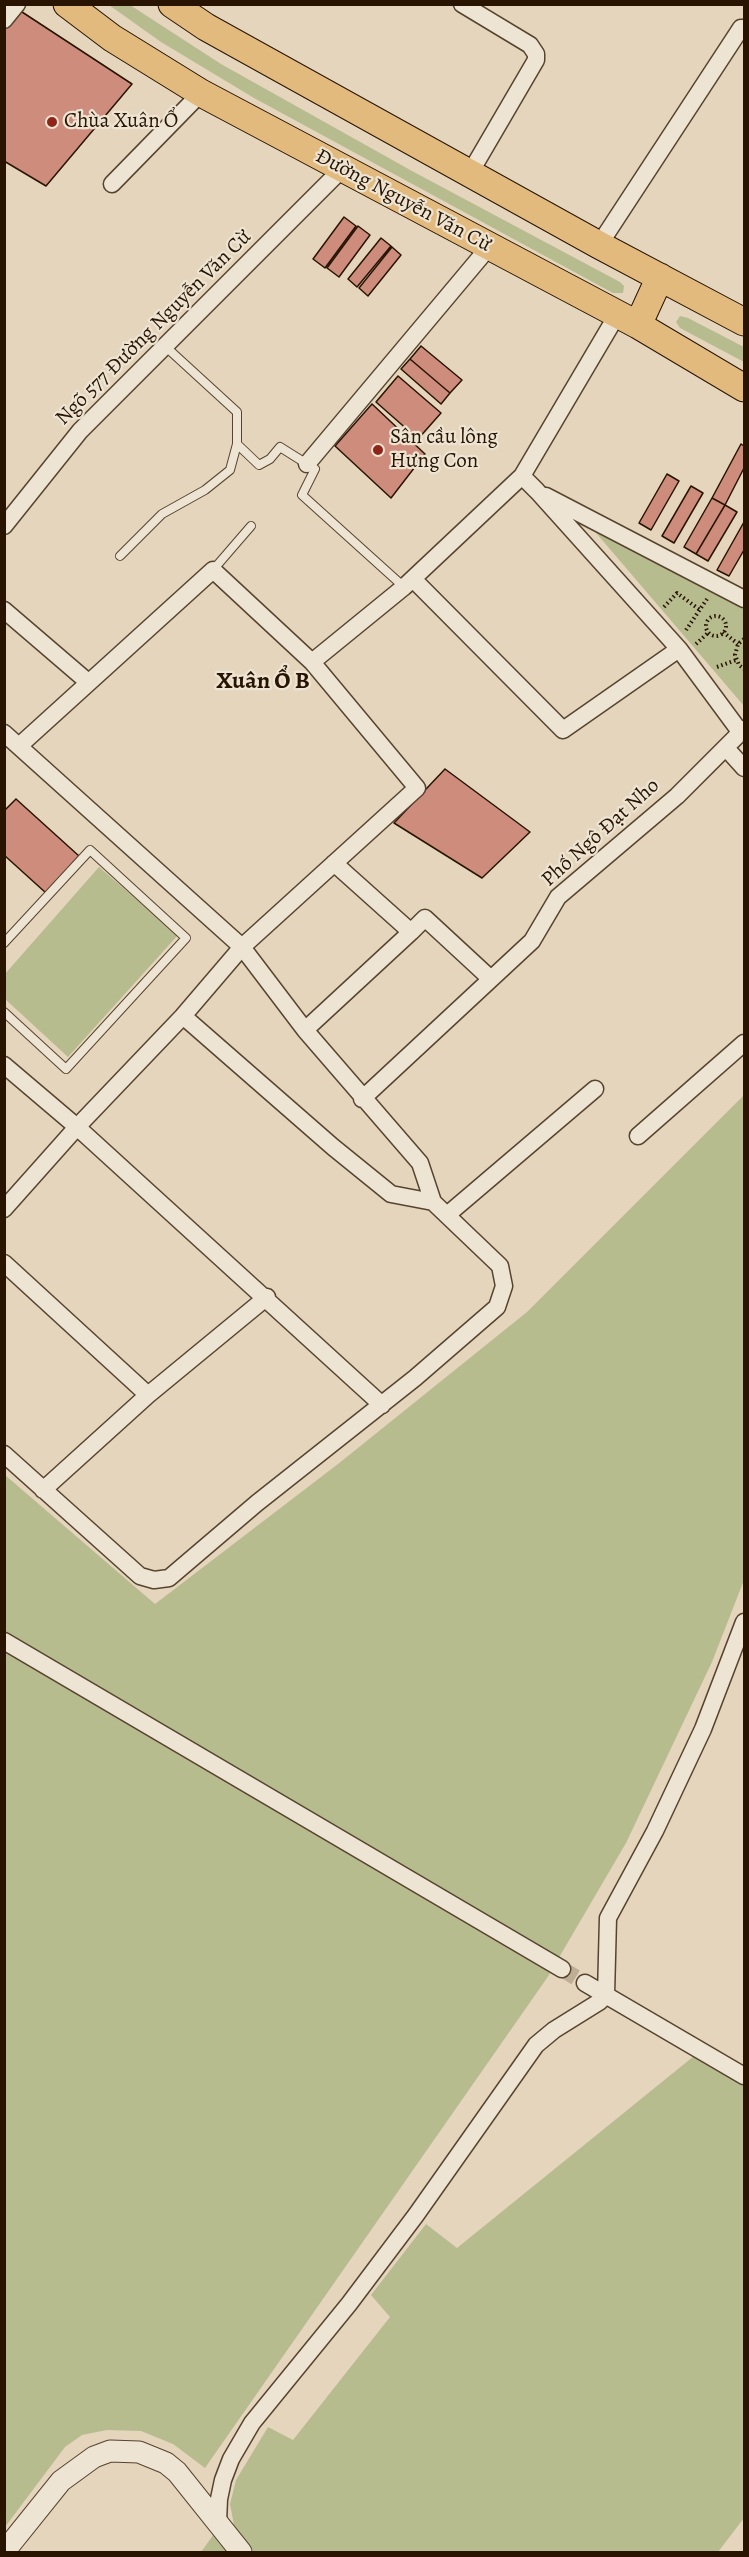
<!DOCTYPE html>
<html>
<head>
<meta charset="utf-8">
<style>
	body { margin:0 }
	#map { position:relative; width:749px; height:2557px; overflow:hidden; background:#e4d5bc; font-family:Alegreya,serif }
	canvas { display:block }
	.frame { position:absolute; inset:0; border:6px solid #281400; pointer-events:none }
</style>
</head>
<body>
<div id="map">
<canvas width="749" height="2557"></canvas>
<div class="frame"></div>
</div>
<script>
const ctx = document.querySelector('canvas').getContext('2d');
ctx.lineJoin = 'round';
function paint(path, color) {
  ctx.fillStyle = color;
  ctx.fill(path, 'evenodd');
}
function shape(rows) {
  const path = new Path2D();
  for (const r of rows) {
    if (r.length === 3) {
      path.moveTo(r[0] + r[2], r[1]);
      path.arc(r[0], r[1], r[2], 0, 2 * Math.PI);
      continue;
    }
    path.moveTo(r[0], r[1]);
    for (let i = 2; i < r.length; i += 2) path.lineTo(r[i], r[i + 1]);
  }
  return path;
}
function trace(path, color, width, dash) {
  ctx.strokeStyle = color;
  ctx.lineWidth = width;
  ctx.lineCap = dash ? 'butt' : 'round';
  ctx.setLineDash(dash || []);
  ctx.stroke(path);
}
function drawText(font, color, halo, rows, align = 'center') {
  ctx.font = font + ' Alegreya,serif';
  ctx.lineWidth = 4.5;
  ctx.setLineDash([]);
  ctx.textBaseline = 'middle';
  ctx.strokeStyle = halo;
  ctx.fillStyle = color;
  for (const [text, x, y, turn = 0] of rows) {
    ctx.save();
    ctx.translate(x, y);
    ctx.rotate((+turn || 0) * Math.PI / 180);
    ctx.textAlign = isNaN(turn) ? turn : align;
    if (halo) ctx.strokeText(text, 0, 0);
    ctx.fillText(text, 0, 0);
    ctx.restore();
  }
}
paint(shape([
	[109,5,130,5,221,64,412,171,620,282,624,286,623,293,613,293,254,98,161,42],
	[680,316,688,318,744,347,744,362,680,328,676,322],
	[585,520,744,605,744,706],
	[99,867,178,935,68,1057,5,999,4,975],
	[744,1095,744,1580,712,1662,626,1843,547,1978,205,2468,173,2444,141,2431,107,2430,82,2435,65,2447,5,2527,5,1475,155,1604,338,1464,527,1312],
	[694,2056,744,2086,744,2518,718,2552,251,2552,234,2525,230,2504,236,2480,268,2427,293,2440,390,2317,371,2295,426,2224,457,2248],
	[214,2534,228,2552,201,2552]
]), '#b7bc8f');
const building = shape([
	[19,10,132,84,46,186,4,161,4,29,19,10],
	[344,217,356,226,325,268,313,259,344,217],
	[358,226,370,235,339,277,327,268,358,226],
	[381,238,391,246,357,287,348,279,381,238],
	[392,247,401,255,368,296,359,288,392,247],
	[421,346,462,380,450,393,410,359,421,346],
	[410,359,450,393,441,404,401,369,410,359],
	[398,376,441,413,418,439,376,402,398,376],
	[372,404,425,454,391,498,335,446,372,404],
	[741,444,744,446,744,468,725,505,712,498,741,444],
	[667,474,679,481,651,530,639,523,667,474],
	[691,486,703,493,674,543,662,536,691,486],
	[712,498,725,505,696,554,684,547,712,498],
	[725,505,737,512,708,561,696,554,725,505],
	[744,522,744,550,729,576,717,570,744,522],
	[445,769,530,832,482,878,394,823,445,769],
	[16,799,79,856,46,893,4,855,4,811,16,799]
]);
paint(building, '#ce8c7d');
trace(building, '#281400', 1.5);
trace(shape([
	[562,1969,585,1983]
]), '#beae96', 16, [16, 8]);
const service = shape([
	[237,444,259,465,270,459,280,447,315,469,302,495,404,587],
	[120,556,162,514,205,490,230,470,237,444,237,412,166,347],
	[213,570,251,526],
	[4,943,90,850,186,938,66,1069,4,1012]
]);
const minor = shape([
	[462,4,530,45,536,54,536,60,470,173],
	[4,20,17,4],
	[112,184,201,93],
	[599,245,741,28,744,28],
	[307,464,489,247],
	[546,496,744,599],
	[4,526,80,431,343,168],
	[413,579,563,730,679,649,537,491,522,476],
	[4,610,88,682],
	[679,649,741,733],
	[312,662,404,587,522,476,617,315],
	[4,733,242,947,305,1030,420,1163,433,1202,500,1266,504,1286,497,1307,415,1378,257,1503,169,1578,154,1580,140,1576,4,1454],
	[726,748,744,768],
	[411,932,425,918,491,979],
	[183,1016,333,1147,391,1194,433,1202],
	[305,1030,411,932,334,863],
	[4,1065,77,1127,382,1405],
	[362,1099,532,941,558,897,677,796,744,729],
	[638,1136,744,1043],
	[4,1209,77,1127,183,1016,242,947,417,788,312,662,213,570,19,746],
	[447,1215,595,1089],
	[4,1263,148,1395],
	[43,1490,148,1395,267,1297],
	[4,1641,562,1969],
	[585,1983,744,2076],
	[218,2522,219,2499,223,2480,231,2459,252,2423,349,2304,416,2215,536,2045,554,2030,599,2002,606,1995,608,1918,655,1831,703,1729,744,1622]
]);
const tertiary = shape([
	[4,2552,61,2481,94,2457,110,2451,139,2452,166,2463,177,2472,241,2552]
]);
const primary = shape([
	[67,4,112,38,201,93,638,325,744,388],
	[172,4,206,27,599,245,744,322],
	[638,325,660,277]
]);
trace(service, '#57442f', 10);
trace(minor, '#57442f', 19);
trace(tertiary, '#57442f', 23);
trace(primary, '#281400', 29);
trace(shape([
	[664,607,677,593,700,610],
	[716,626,10],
	[686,630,707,599],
	[723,632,738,644],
	[744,639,738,644,735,655,739,665,744,669],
	[696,644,709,632],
	[717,667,736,660]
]), '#281400', 4, [1.5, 3]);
trace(service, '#ede4d3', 8);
trace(minor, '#ede4d3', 16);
trace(tertiary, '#ede4d3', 21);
trace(primary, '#e2ba7e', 27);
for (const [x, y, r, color] of [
	[52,122,6,"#8f2418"],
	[378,450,6,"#8f2418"]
]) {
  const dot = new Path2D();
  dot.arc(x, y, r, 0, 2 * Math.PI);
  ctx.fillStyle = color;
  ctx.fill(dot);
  trace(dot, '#ede4d3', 2);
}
drawText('21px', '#281400', '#ede4d3', [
	["Chùa Xuân Ổ",64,122],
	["Sân cầu lông",390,438],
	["Hưng Con",390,462]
], 'left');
drawText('21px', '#281400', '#ede4d3', [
	["Đường Nguyễn Văn Cừ",403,201,28],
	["Ngõ 577 Đường Nguyễn Văn Cừ",154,328,-45],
	["Phố Ngô Đạt Nho",601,833,-42]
]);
drawText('bold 24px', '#281400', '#ede4d3', [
	["Xuân Ổ B",263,682]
]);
</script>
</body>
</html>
